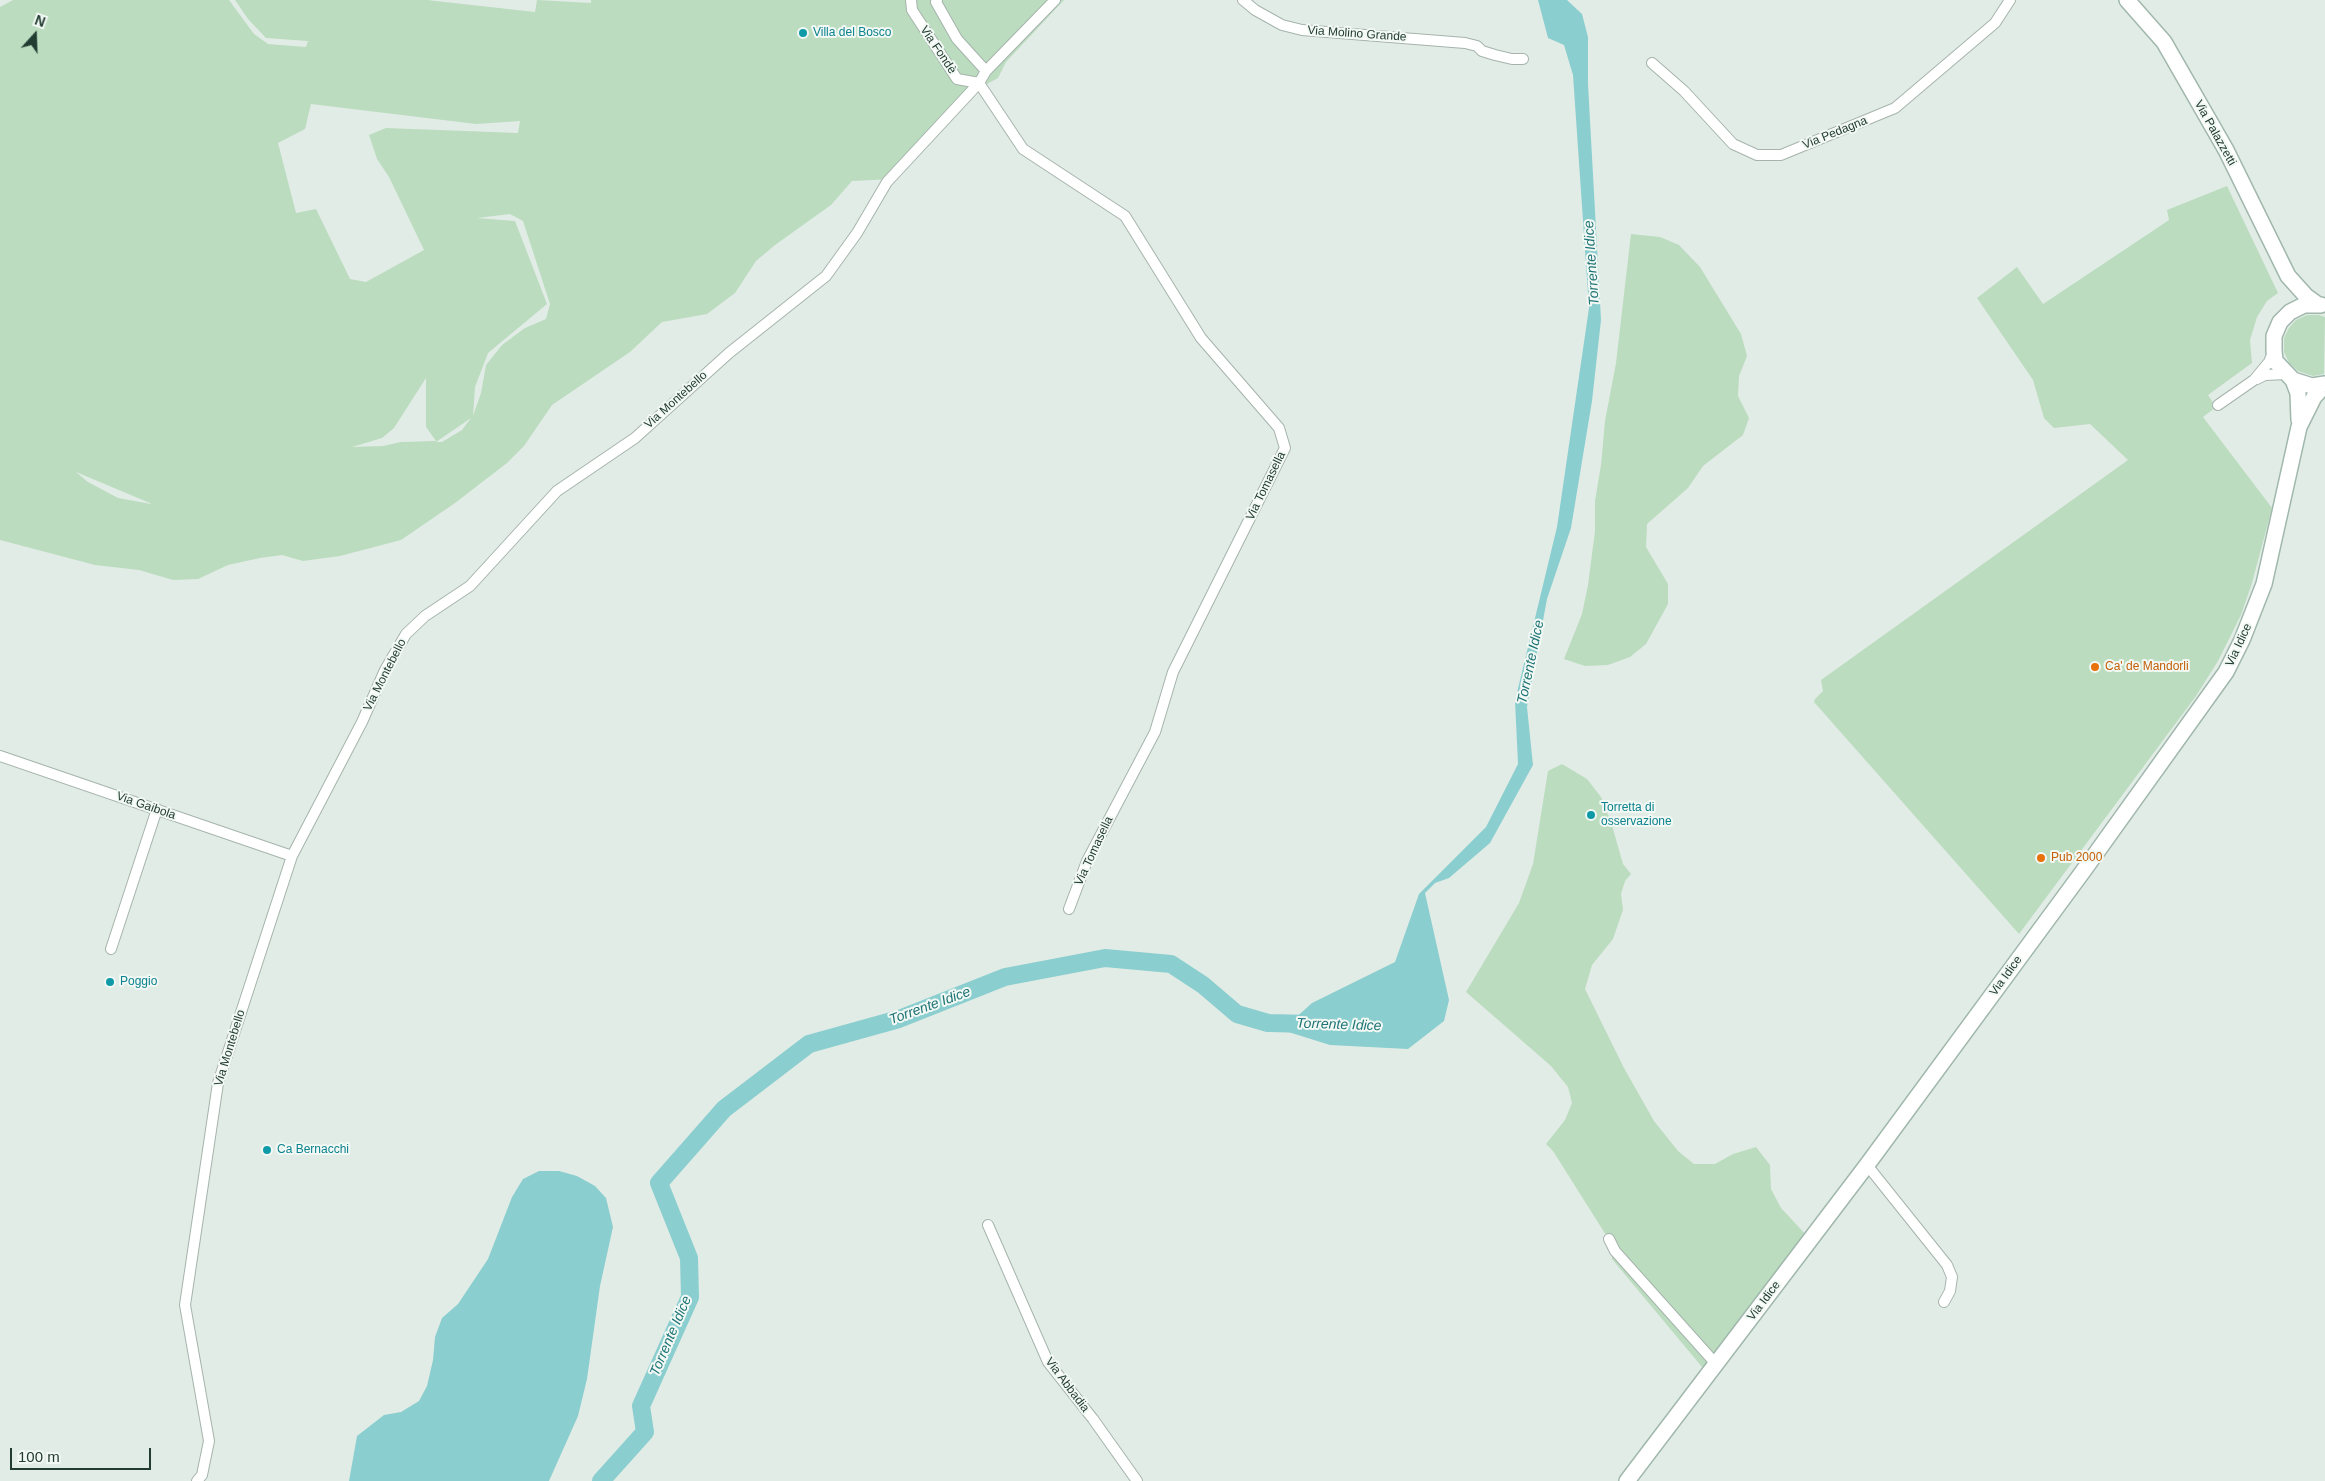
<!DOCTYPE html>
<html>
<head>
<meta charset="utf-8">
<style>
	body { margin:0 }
	#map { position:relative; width:2325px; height:1481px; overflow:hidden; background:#e2ece6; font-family:Helvetica,sans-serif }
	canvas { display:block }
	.north { position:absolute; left:10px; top:10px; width:50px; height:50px; -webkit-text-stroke:4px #f2f8f4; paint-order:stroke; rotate:20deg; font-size:14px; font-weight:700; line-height:20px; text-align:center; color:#223c31 }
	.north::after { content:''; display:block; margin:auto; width:18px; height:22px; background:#223c31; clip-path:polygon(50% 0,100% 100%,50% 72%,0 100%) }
	.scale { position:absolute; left:10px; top:1448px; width:141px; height:22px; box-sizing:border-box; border:2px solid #223c31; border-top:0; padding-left:6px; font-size:15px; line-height:18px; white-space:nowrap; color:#223c31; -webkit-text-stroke:4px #f2f8f4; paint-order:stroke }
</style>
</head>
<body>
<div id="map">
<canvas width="2325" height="1481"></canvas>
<div class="north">N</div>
<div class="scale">100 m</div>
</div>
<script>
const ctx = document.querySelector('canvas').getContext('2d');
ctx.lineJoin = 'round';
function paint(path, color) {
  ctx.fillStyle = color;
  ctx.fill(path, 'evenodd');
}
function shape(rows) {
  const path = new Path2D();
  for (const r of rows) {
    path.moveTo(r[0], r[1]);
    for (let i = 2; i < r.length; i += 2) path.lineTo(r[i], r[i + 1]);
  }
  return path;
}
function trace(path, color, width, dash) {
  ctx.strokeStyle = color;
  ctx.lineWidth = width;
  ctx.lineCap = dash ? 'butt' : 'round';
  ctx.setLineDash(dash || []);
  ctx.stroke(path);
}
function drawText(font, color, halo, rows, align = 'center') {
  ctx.font = font + ' Helvetica,sans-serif';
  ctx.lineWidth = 4;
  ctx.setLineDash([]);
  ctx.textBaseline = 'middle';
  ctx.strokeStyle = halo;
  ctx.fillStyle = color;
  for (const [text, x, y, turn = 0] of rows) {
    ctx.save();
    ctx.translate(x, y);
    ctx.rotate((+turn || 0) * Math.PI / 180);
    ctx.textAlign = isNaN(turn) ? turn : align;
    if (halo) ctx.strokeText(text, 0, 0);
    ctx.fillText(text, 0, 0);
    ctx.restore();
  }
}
paint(shape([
	[13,0,229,0,254,34,268,44,306,47,308,41,266,38,248,19,235,0,427,0,535,12,537,0,591,3,591,0,1064,0,1006,62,998,78,967,95,893,179,852,181,831,205,775,245,756,261,735,293,707,314,662,322,630,352,552,405,524,446,507,463,455,503,401,540,340,556,303,561,282,555,260,558,228,565,198,579,173,580,139,570,95,565,0,540,0,7],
	[311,104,476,124,520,121,518,133,386,128,369,135,377,159,389,177,424,250,366,282,350,279,316,209,296,213,278,143,305,129],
	[510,214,523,221,550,304,546,319,525,328,502,345,486,365,481,393,473,416,475,387,488,353,547,304,515,221,477,218],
	[426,378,426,427,436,441,401,442,383,446,352,447,382,438,394,428],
	[471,418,462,430,442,442,436,442],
	[76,472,150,503,151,504,118,498,88,482],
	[2227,186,2278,293,2267,301,2257,317,2250,340,2252,363,2208,395,2216,407,2203,417,2272,508,2252,583,2241,615,2218,661,2196,696,2019,934,1814,702,1815,699,1823,691,1821,680,2128,460,2090,424,2054,428,2044,418,2033,380,1977,298,2017,267,2043,304,2169,220,2167,210],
	[1631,234,1660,237,1679,245,1700,267,1741,334,1747,356,1739,376,1738,396,1749,418,1743,435,1703,466,1688,488,1647,524,1646,547,1668,584,1668,604,1646,644,1630,657,1608,665,1585,666,1564,659,1582,614,1588,585,1595,531,1595,501,1601,465,1605,421,1616,363],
	[2307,315,2319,315,2325,317,2324,374,2313,376,2298,371,2289,363,2284,352,2284,338,2289,328,2296,320],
	[1562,764,1587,779,1601,797,1611,822,1623,864,1631,874,1625,881,1621,894,1623,910,1613,939,1592,965,1585,989,1624,1068,1654,1121,1678,1151,1694,1164,1715,1164,1733,1154,1756,1147,1770,1165,1771,1189,1781,1208,1809,1238,1707,1373,1612,1259,1611,1243,1553,1151,1546,1144,1565,1120,1572,1103,1568,1087,1551,1066,1466,992,1519,903,1533,864,1548,771]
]), '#bbdcbf');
paint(shape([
	[1538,0,1567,0,1582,14,1588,37,1588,84,1601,320,1592,401,1571,528,1547,599,1527,707,1533,765,1490,843,1449,878,1435,883,1425,893,1449,1000,1444,1021,1408,1049,1330,1045,1282,1030,1312,1003,1395,962,1419,894,1486,827,1518,764,1515,701,1557,527,1589,308,1573,75,1564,45,1548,38],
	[539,1171,559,1171,577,1176,595,1186,606,1198,613,1227,600,1286,587,1379,578,1416,549,1481,349,1481,357,1436,384,1415,401,1412,419,1401,427,1386,433,1360,435,1337,442,1318,458,1304,488,1259,512,1197,523,1179]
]), '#8bcecf');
trace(shape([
	[601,1481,645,1432,641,1406,690,1297,689,1258,659,1183,724,1109,809,1044,899,1019,1005,977,1105,958,1171,964,1203,985,1237,1014,1268,1023,1312,1024]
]), '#8bcecf', 18);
const street = shape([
	[911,0,912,10,957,79,979,83],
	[937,0,936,2,957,39,986,71],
	[1243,0,1255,10,1282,25,1302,30,1465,43,1477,46,1482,51,1495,55,1512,59,1523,59],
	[1652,63,1684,91,1733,144,1757,155,1781,155,1895,108,1995,23,2010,0],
	[979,83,1023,149,1125,216,1201,338,1279,428,1285,448,1173,672,1155,732,1087,861,1069,909],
	[2257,379,2265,375,2287,374],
	[2218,405,2254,380,2269,362,2273,352],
	[0,756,292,856],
	[111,949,157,809],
	[1867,1165,1947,1265,1952,1277,1950,1291,1944,1302],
	[988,1225,1048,1362,1093,1419,1137,1481],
	[1609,1239,1615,1251,1716,1364],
	[197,1481,202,1475,209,1441,185,1305,218,1083,292,856,362,722,385,670,406,634,425,616,470,586,557,491,635,438,729,353,826,276,857,233,887,182,979,83,986,71,1055,0]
]);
const secondary = shape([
	[2127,0,2164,42,2226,150,2288,276,2306,296,2317,304],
	[2321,305,2304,305,2290,312,2280,322,2274,336,2274,350,2275,361,2293,380,2312,386,2325,384],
	[2293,380,2298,393,2299,420],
	[1627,1481,1867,1165,2084,870,2226,672,2242,640,2264,584,2299,427,2314,397,2325,385]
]);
trace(street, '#a5b4ac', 12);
trace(secondary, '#a0b7ac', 18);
trace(street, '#fff', 10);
trace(secondary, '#fff', 15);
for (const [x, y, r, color] of [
	[803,33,5,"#0f9aa8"],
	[2095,667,5,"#e8710a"],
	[1591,815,5,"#0f9aa8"],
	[2041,858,5,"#e8710a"],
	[110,982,5,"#0f9aa8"],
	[267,1150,5,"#0f9aa8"]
]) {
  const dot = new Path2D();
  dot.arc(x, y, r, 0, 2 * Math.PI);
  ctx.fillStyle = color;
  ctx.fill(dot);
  trace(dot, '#f2f8f4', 2);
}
drawText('12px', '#0d838f', '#f2f8f4', [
	["Villa del Bosco",813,33],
	["Torretta di",1601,808],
	["osservazione",1601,822],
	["Poggio",120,982],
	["Ca Bernacchi",277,1150]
], 'left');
drawText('12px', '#223c31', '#f2f8f4', [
	["Via Molino Grande",1357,34,4],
	["Via Fondè",938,50,56],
	["Via Pedagna",1835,133,-22],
	["Via Palazzetti",2215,133,61],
	["Via Montebello",676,400,-42],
	["Via Tomasella",1266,486,-64],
	["Via Idice",2239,645,-65],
	["Via Montebello",385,675,-63],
	["Via Gaibola",146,806,19],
	["Via Tomasella",1094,851,-65],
	["Via Idice",2006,976,-54],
	["Via Montebello",230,1048,-73],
	["Via Idice",1764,1301,-53],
	["Via Abbadia",1067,1385,53]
]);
drawText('12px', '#c56008', '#f2f8f4', [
	["Ca' de Mandorli",2105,667],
	["Pub 2000",2051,858]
], 'left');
drawText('italic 14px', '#1e7476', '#f2f8f4', [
	["Torrente Idice",1592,263,-94],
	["Torrente Idice",1531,662,-78],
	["Torrente Idice",930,1006,-20],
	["Torrente Idice",1339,1025,2],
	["Torrente Idice",671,1336,-67]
]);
</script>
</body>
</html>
